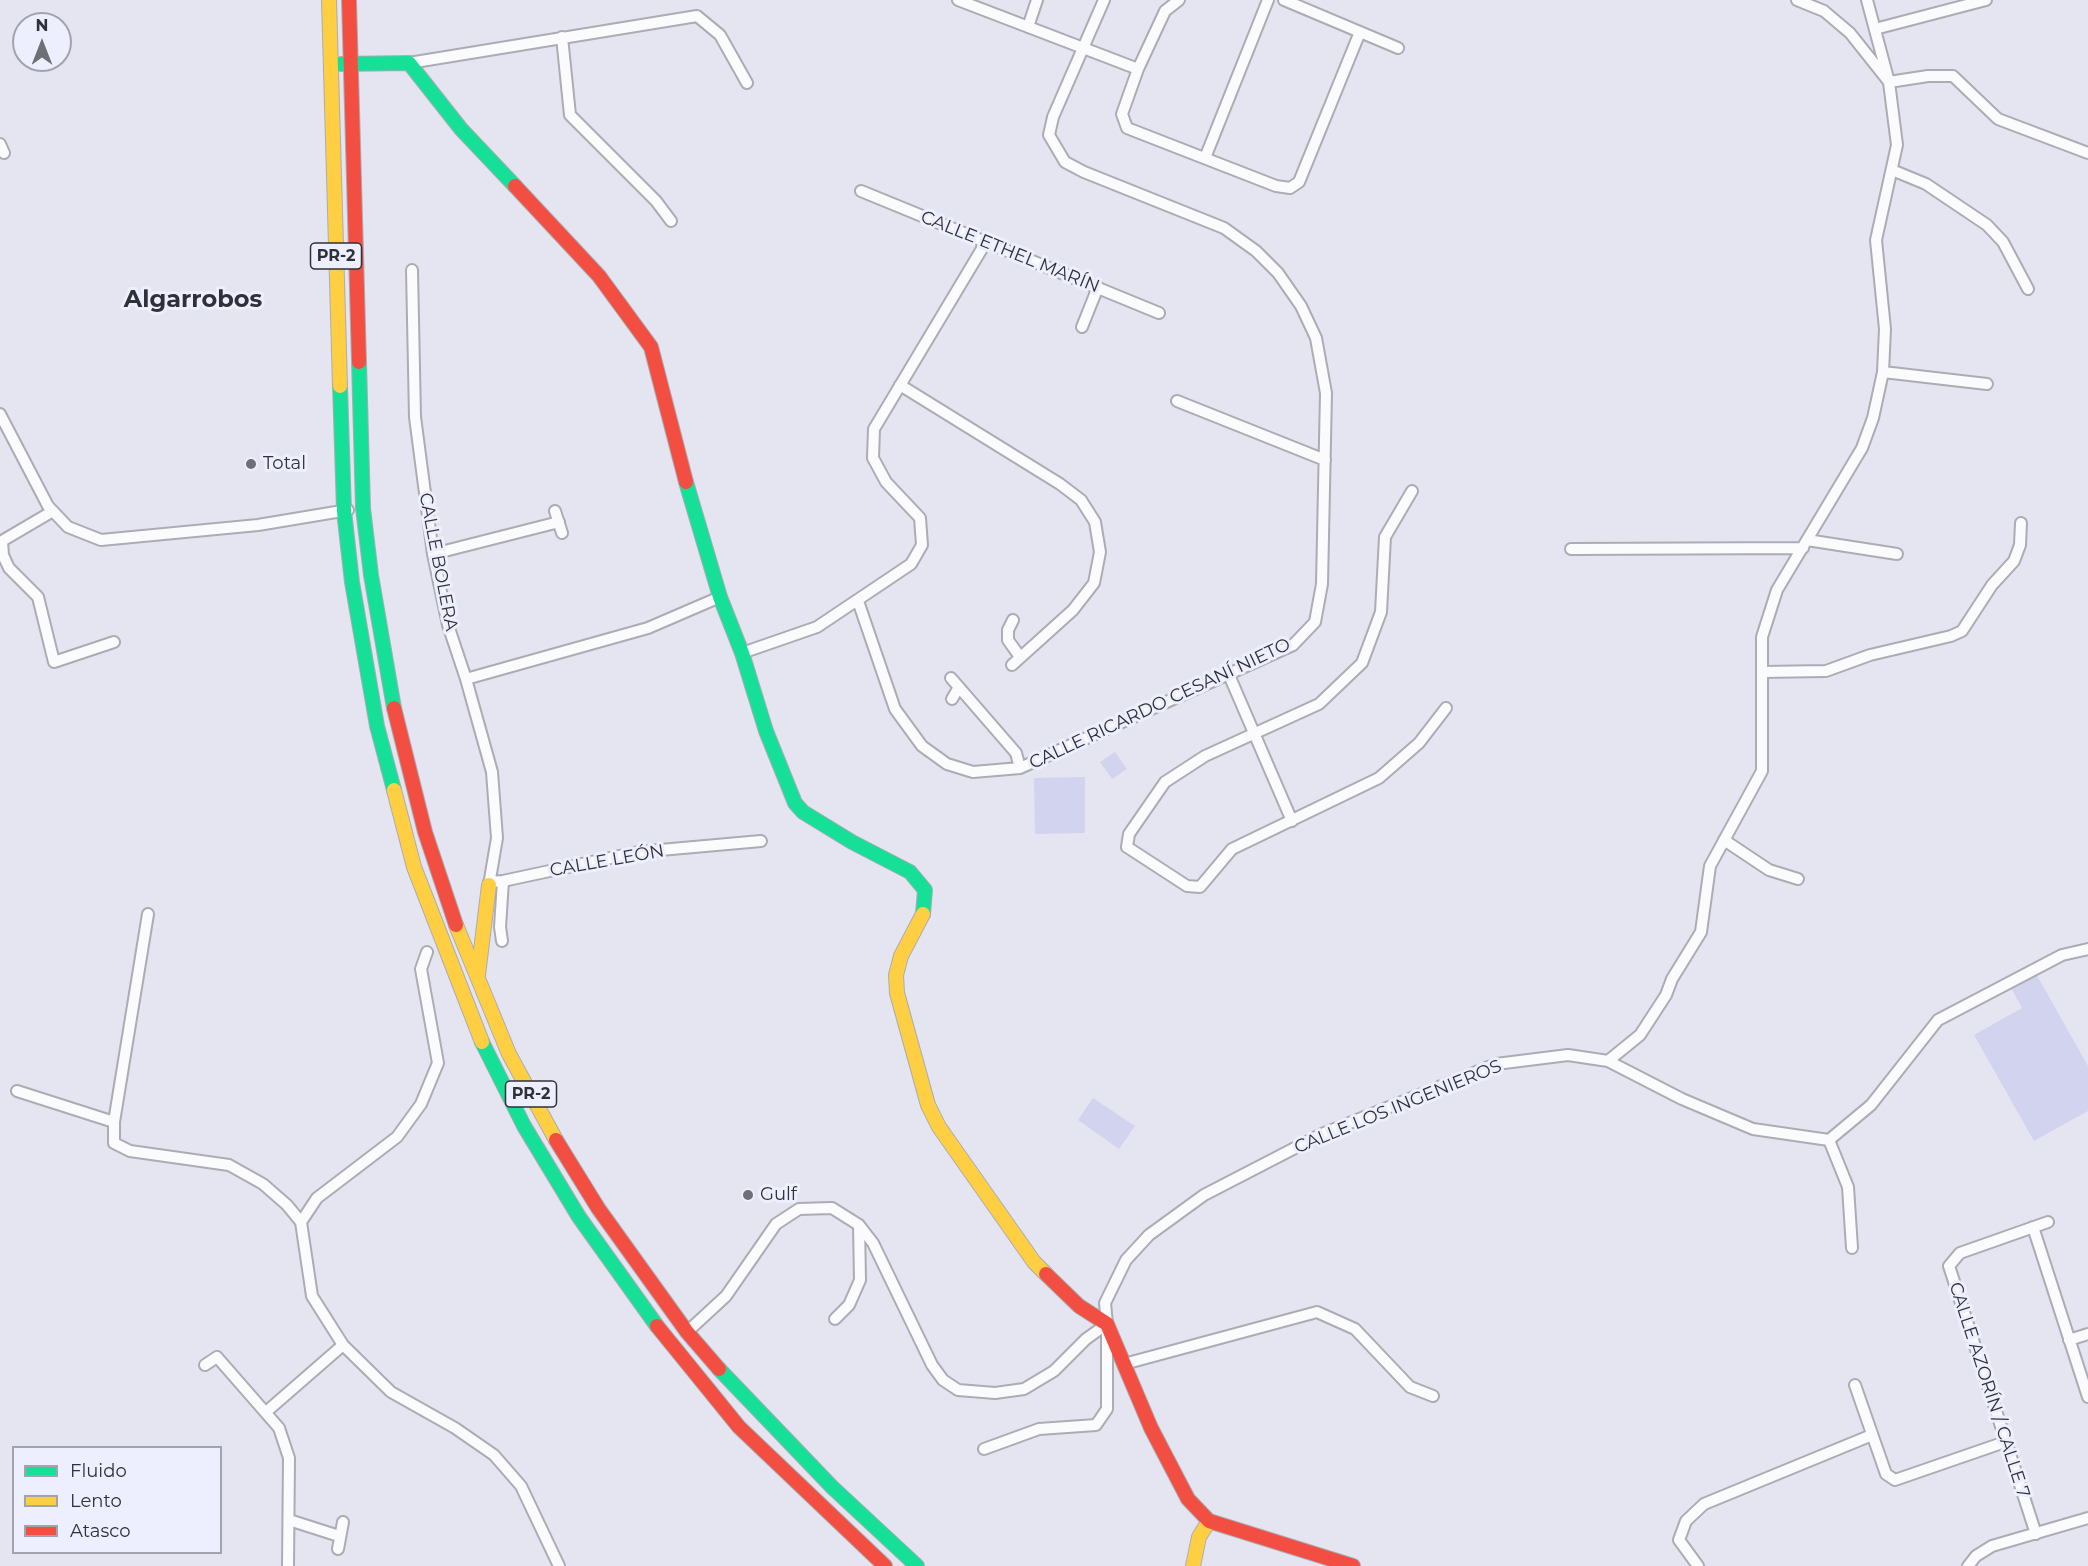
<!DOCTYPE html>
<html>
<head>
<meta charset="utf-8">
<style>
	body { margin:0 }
	#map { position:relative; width:2088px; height:1566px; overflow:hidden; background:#e4e5f0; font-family:Montserrat,sans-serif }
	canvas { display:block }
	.legend { position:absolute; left:12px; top:1446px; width:210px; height:108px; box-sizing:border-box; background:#eeeffe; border:2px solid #a2a3af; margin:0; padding:8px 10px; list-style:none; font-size:18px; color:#303038 }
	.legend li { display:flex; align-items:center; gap:12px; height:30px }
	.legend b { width:30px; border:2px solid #a2a3af }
	.north { position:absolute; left:12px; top:12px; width:60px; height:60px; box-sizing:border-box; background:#eeeffe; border:2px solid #a2a3af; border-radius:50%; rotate:0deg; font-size:16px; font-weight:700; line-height:24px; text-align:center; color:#303038 }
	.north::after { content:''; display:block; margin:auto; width:21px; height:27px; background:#6f6f78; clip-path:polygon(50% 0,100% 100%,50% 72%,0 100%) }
</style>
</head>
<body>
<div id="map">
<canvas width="2088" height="1566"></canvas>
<ul class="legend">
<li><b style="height:8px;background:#16e098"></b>Fluido</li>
<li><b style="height:8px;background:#ffcf43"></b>Lento</li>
<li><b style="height:8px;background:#f24e42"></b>Atasco</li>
</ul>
<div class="north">N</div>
</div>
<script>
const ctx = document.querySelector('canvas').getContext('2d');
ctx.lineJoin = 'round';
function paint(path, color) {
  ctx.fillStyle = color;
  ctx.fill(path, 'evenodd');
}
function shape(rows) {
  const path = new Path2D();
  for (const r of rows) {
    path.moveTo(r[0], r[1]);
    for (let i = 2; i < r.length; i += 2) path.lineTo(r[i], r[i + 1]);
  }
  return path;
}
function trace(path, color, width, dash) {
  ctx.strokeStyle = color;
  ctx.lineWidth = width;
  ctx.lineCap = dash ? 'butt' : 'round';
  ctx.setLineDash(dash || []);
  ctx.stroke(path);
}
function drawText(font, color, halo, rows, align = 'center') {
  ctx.font = font + ' Montserrat,sans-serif';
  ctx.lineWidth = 6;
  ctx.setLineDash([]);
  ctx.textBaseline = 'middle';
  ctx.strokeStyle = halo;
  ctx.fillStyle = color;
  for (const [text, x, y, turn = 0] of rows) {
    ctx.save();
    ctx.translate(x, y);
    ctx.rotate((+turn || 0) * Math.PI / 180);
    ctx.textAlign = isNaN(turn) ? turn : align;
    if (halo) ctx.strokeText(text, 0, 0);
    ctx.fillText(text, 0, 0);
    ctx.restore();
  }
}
paint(shape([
	[1115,752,1127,769,1112,779,1100,762],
	[1085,777,1085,833,1035,834,1034,778],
	[2035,972,2088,1066,2088,1111,2034,1141,1974,1035,2022,1008,2010,986],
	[1093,1098,1135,1126,1119,1149,1078,1120]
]), '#d2d4ef');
const street = shape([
	[958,0,1138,69],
	[1179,0,1165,11,1138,69,1122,114,1127,128,1276,186,1290,188,1299,182,1360,32],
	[1284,0,1398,48],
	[1797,0,1824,11,1850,33,1889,82,1928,76,1953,76,1998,119,2088,153],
	[1028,27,1037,0],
	[1875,29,1986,0],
	[562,37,570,115,656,201,671,221],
	[409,63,697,16,720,35,747,83],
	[0,144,4,153],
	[1205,158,1268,0],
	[1892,170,1926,184,1987,225,2003,242,2028,289],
	[861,191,1159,313],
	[412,270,415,417,433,554,448,625,466,679,492,772,497,838,489,885],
	[1082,327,1098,287],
	[1883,372,1987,384],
	[900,385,1060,484,1081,500,1095,522,1100,552,1094,583,1073,610,1012,665],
	[1177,401,1325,460],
	[0,414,48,506,68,527,101,540,258,525,348,510],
	[1412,491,1385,537,1381,612,1362,663,1319,704,1205,756,1165,782,1129,834,1127,847,1187,886,1200,887,1232,849,1379,778,1419,743,1446,708],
	[53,511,2,541,3,555,9,568,38,597,54,662,114,642],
	[555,511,562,533],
	[1807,540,1897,554],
	[1571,549,1803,548],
	[433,554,559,522],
	[858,601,895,709,922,746,947,764,973,772,1020,768,1293,645,1315,622,1322,584,1326,393,1316,338,1301,306,1278,273,1256,251,1224,228,1084,172,1065,162,1049,135,1053,117,1104,0],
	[1013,620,1008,630,1008,640,1020,657],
	[742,653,817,627,911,564,922,545,920,518,886,482,873,458,874,429,986,242],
	[1762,672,1826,671,1870,655,1951,636,1962,631,1992,585,2014,561,2020,545,2021,523],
	[1229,675,1292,821],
	[951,678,1016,753,1020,768],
	[466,679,648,628,720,597],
	[952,699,959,687],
	[1724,840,1769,870,1798,879],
	[489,882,503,881,638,852,761,841],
	[148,914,114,1122,114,1143,130,1151,229,1165,263,1184,287,1205,301,1222],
	[502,941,500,927,503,881],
	[427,952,421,969,438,1063,421,1104,397,1137,317,1198,301,1222,312,1296,343,1345,391,1392,455,1428,494,1455,521,1486,559,1566],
	[1608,1061,1640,1035,1666,995,1672,979,1701,932,1710,866,1762,771,1762,637,1777,590,1862,448,1873,418,1883,372,1885,329,1876,240,1897,145,1889,82,1867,0],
	[17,1091,114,1122],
	[1829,1140,1848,1187,1852,1248],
	[859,1225,873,1243,932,1365,943,1380,958,1390,995,1393,1024,1389,1054,1371,1086,1339,1107,1324],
	[2033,1227,2088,1397],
	[687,1332,726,1296,776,1224,799,1209,832,1208,859,1225,860,1280,849,1305,835,1319],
	[2069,1340,2088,1334],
	[1124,1364,1317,1312,1355,1329,1410,1387,1433,1396],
	[205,1365,217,1357,279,1428,289,1458,288,1566],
	[1855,1385,1886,1474,1895,1480,2005,1442],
	[266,1412,343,1345],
	[984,1449,1039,1429,1096,1425,1107,1409,1107,1324,1105,1303,1126,1260,1149,1235,1204,1195,1322,1134,1496,1064,1568,1055,1608,1061,1682,1099,1753,1129,1829,1140,1871,1105,1938,1020,2062,955,2088,949],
	[289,1520,339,1536],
	[2036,1534,1949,1266,1960,1253,2048,1222],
	[338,1549,343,1522],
	[1698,1566,1679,1540,1686,1521,1704,1504,1872,1435],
	[1968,1566,1976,1556,1992,1546,2088,1518]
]);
const fast = shape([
	[341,64,409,63,461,129,515,186],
	[359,362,363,508,371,575,394,708],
	[340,386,344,511,352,582,377,726,394,790],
	[686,482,720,597,742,653,766,731,795,803,803,812,852,842,910,872,925,890,923,914],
	[482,1042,524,1126,579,1217,657,1326],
	[719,1369,832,1487,917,1566]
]);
const slow = shape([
	[329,0,340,386],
	[394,790,414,867,482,1042],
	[923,914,901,956,896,975,897,993,928,1105,939,1127,1034,1262,1046,1274],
	[456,925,509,1054,556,1140],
	[478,975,489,885],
	[1193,1566,1199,1537,1209,1521]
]);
const jam = shape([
	[349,0,359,362],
	[515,186,599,276,651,347,686,482],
	[394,708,425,832,456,925],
	[556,1140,598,1208,687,1332,719,1369],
	[1046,1274,1079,1306,1107,1324,1151,1428,1188,1499,1209,1521,1353,1566],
	[657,1326,739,1427,885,1566]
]);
trace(street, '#abacb4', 14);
trace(fast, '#abacb4', 16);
trace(slow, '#abacb4', 16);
trace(jam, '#abacb4', 16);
trace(street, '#fbfbfd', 10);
trace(fast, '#16e098', 14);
trace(slow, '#ffcf43', 14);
trace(jam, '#f24e42', 14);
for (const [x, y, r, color] of [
	[251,464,6,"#6f6f78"],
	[748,1195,6,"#6f6f78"]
]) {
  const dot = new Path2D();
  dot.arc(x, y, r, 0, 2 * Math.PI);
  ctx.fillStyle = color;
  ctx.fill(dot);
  trace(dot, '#eeeffe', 2);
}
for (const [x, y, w] of [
	[336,256,51],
	[531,1094,51]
]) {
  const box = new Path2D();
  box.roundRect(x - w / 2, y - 13, w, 26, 4.5);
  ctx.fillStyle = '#eeeffe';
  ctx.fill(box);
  trace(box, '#303038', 1.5);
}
drawText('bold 16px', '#303038', null, [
	["PR-2",336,256],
	["PR-2",531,1094]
]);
drawText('18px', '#303038', '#eeeffe', [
	["CALLE ETHEL MARÍN",1010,252,22],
	["CALLE BOLERA",438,562,79],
	["CALLE RICARDO CESANÍ NIETO",1160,704,-25],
	["CALLE LEÓN",607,861,-10],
	["CALLE LOS INGENIEROS",1398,1107,-22],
	["CALLE AZORÍN / CALLE 7",1989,1390,72]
]);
drawText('18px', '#303038', '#eeeffe', [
	["Total",263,464],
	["Gulf",760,1195]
], 'left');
drawText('bold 24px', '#303038', '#eeeffe', [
	["Algarrobos",193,300]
]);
</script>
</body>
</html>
